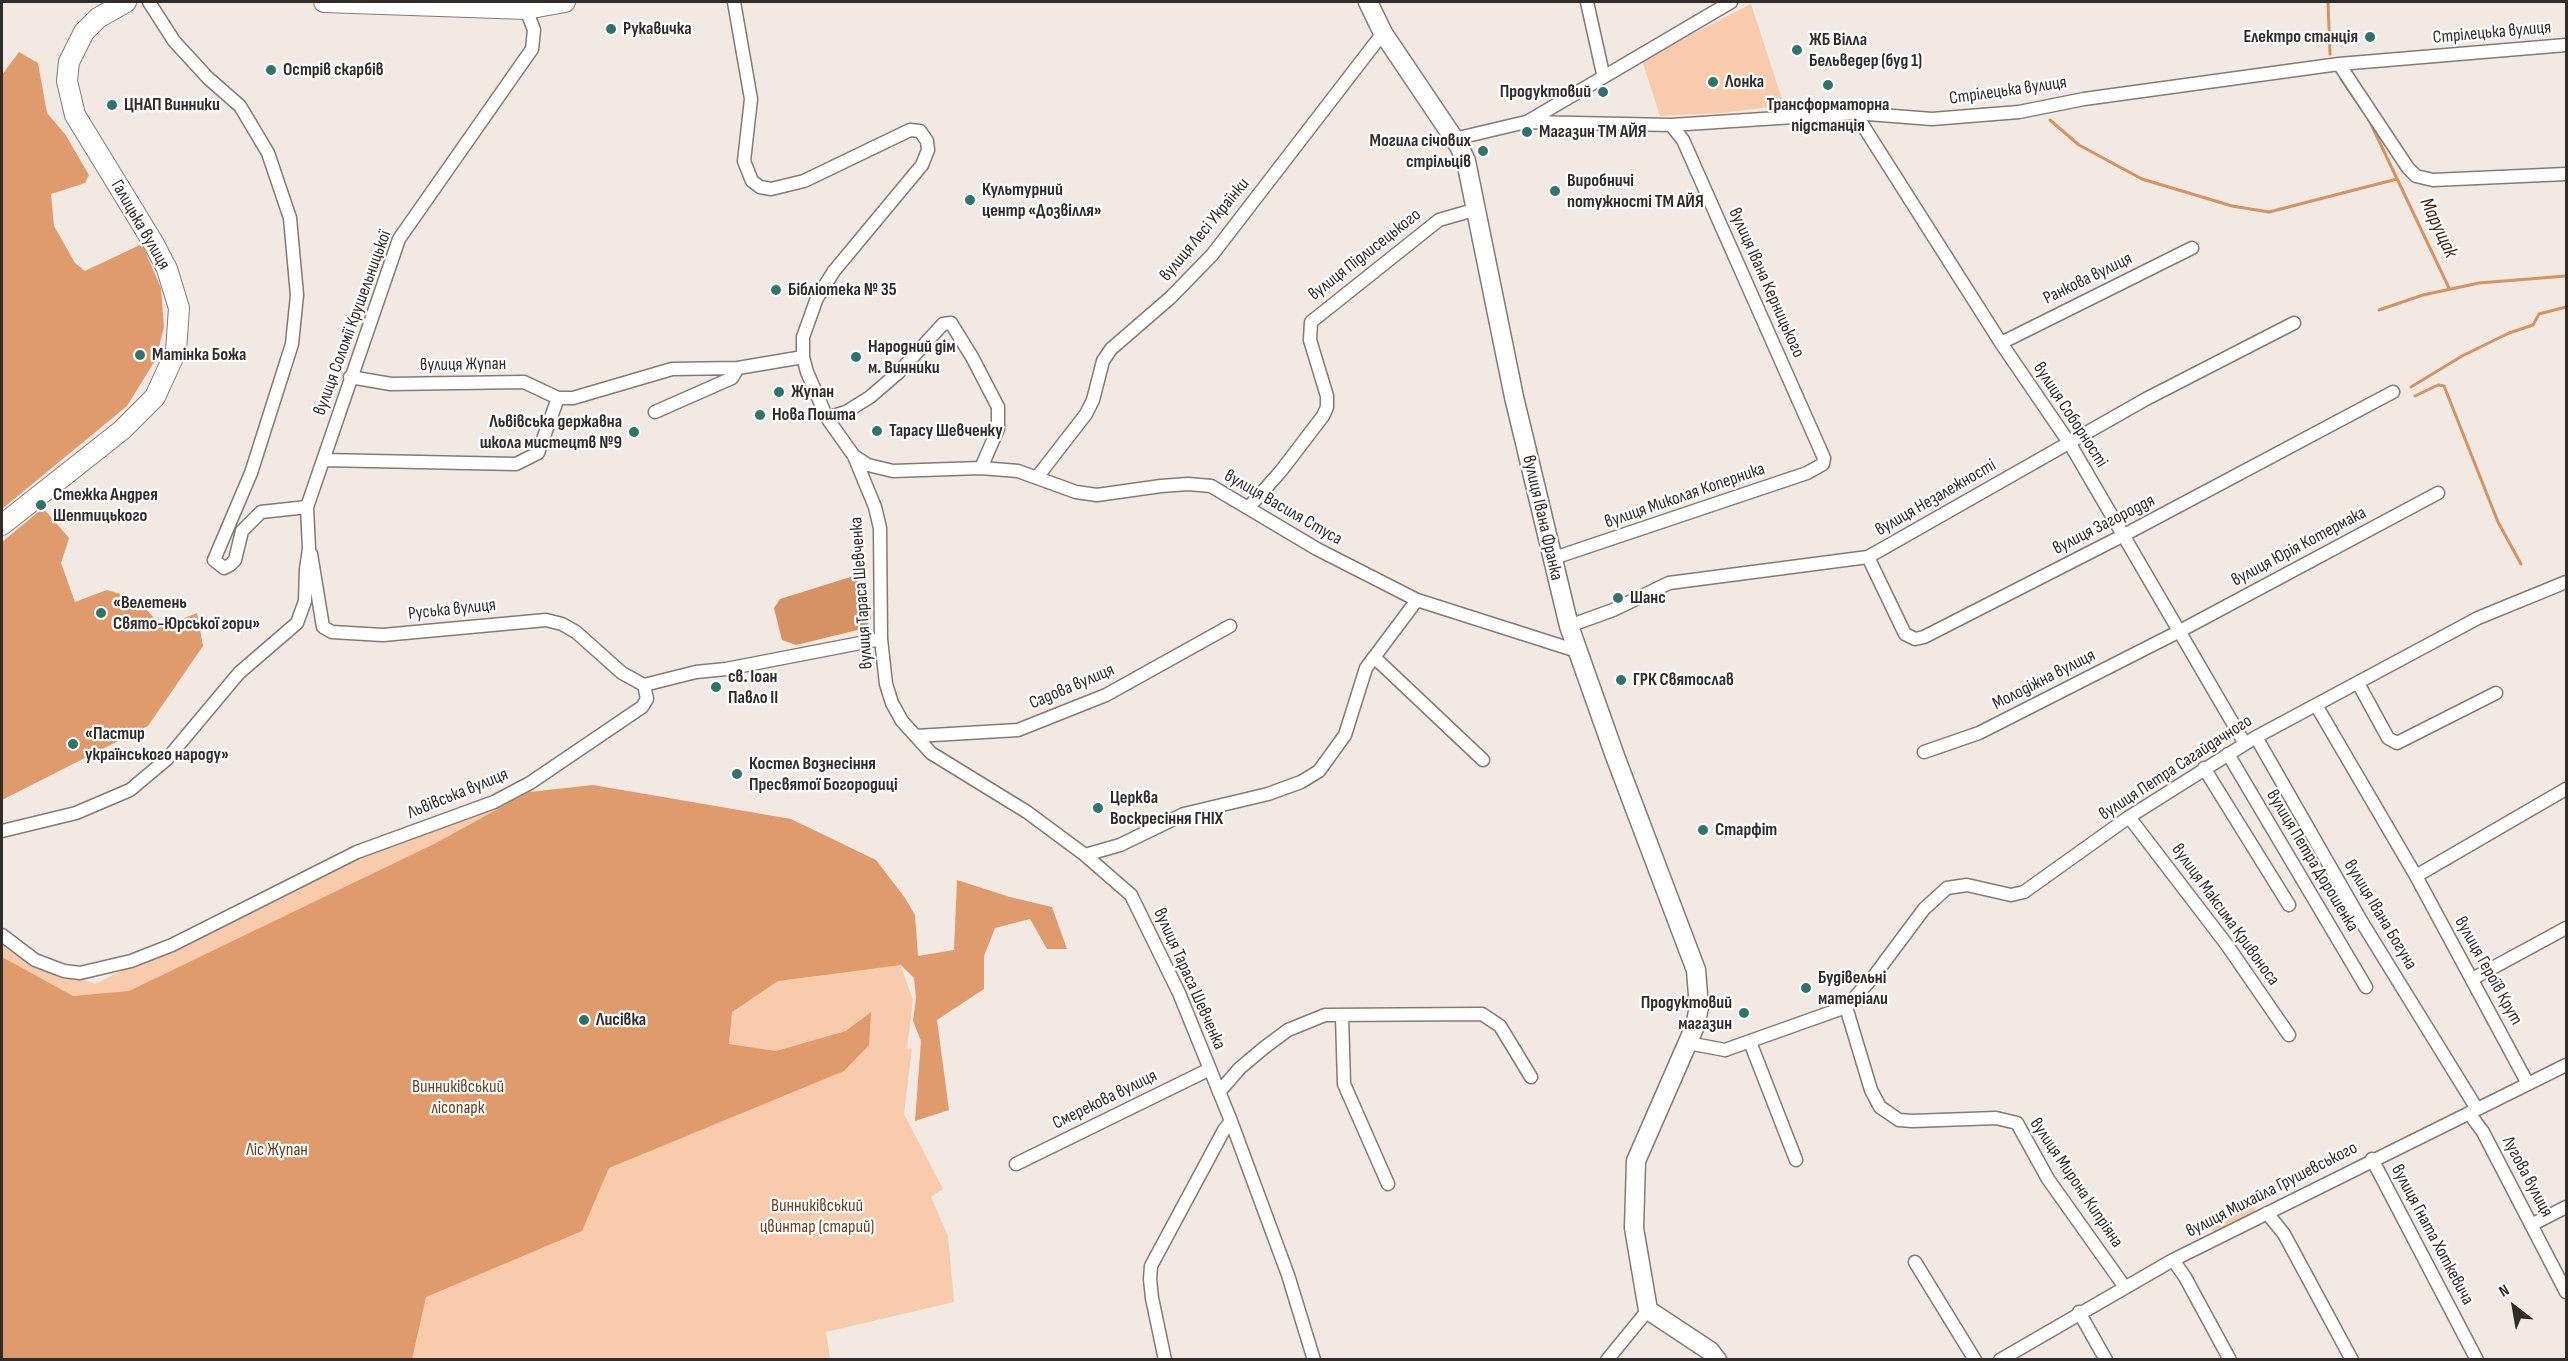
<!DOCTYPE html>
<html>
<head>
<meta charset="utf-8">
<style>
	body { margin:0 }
	#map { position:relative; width:2568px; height:1361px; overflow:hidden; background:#f2e9e3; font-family:"Sofia Sans Condensed",sans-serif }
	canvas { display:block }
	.frame { position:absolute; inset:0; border:3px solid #302c2a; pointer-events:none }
	.north { position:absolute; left:2484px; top:1277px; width:60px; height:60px; -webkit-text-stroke:4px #fff; paint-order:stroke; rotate:329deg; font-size:16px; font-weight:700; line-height:24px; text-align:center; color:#302c2a }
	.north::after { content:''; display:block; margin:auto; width:21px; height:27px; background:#302c2a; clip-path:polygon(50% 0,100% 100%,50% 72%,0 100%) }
</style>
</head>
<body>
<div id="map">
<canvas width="2568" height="1361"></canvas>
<div class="frame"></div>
<div class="north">N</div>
</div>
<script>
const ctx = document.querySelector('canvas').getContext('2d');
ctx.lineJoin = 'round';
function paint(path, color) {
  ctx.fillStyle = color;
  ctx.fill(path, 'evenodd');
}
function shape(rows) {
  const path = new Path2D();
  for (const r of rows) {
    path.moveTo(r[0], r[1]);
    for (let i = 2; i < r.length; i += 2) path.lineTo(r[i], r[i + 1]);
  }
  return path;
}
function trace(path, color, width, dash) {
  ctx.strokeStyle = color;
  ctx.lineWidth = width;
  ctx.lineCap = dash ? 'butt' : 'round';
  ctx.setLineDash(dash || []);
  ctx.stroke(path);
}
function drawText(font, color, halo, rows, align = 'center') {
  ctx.font = font + ' "Sofia Sans Condensed",sans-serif';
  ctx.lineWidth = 4.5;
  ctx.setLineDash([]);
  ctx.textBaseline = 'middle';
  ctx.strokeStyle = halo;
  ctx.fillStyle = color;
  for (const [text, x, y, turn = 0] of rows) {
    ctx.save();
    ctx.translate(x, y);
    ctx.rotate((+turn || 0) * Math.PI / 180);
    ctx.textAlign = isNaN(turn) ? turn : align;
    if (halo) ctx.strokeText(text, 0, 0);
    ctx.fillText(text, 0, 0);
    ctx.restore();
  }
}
paint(shape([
	[1751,4,1784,105,1722,113,1660,116,1642,60],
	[624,794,874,892,913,1000,907,1049,912,1048,904,1114,943,1189,931,1197,948,1236,954,1302,826,1332,830,1359,2,1359,2,944,29,961,95,984,350,858,506,800],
	[2252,1202,2258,1215,2216,1236,2209,1223]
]), '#f9cbad');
paint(shape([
	[19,52,38,63,47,113,65,134,89,175,85,183,51,194,54,226,75,263,85,271,142,244,161,288,164,327,156,359,127,406,2,509,2,75],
	[43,508,69,538,61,563,75,602,107,590,137,599,162,627,197,613,203,646,148,726,2,800,2,542],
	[593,785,791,819,876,860,905,898,915,915,918,956,954,950,957,880,1010,897,1052,907,1067,949,1047,949,1030,919,995,928,984,956,984,989,937,1020,949,1110,915,1121,921,1041,913,1021,916,998,914,978,901,965,778,981,732,1012,729,1044,776,1051,846,1031,871,1012,869,1045,844,1071,609,1168,582,1231,426,1297,412,1359,2,1359,2,957,73,996,129,991,434,844,529,792]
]), '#e09b6d');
paint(shape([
	[857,575,863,579,871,618,866,628,796,645,782,640,774,608,780,599]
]), '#d59263');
trace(shape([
	[2328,2,2330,54],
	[2341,79,2365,114],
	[2050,120,2079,145,2142,179,2232,206,2269,212,2397,179],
	[2370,122,2449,288],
	[2379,310,2423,295,2479,283,2566,276],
	[2411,387,2462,356,2509,333,2533,325,2539,314,2566,307],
	[2415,396,2438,385,2444,386,2498,522,2521,564]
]), '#d59263', 3);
const street = shape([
	[149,2,174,41,208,78,240,106,268,153,290,218,297,295,292,344,251,473,214,560,224,568,230,565,235,560,242,531,261,512,307,507],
	[734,2,751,99,744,161,752,181,760,187,771,189,804,181,910,130,920,131,927,141,928,150,922,165,834,271,817,298,803,337,803,357,807,372,827,418,854,456,875,507,880,528,881,639,886,684,892,703,902,721,931,753,1027,812,1085,855,1131,895,1179,993,1231,1121,1288,1275,1314,1360],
	[1587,2,1603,74],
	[2339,64,2408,168,2416,176,2433,180,2566,174],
	[1855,113,2001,343,2070,444,2245,744],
	[1527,122,1731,2],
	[1454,139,1526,122,1671,125,1855,113,1932,119,2019,112,2084,99,2339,64,2566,45],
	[2001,343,2192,248],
	[350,377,391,384,524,382,558,398,573,398,672,369,738,368,803,357],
	[655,412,732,378,738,368],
	[827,418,846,412,870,397,899,372,943,324,951,323,972,357,998,407,998,429,981,468],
	[854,456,868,465,893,471,981,468,1018,471,1076,492,1097,495,1161,486,1188,484,1211,486,1317,549,1417,600,1577,651],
	[323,460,516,464,538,453,558,398],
	[1038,476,1086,414,1093,400,1103,361,1111,349,1170,298,1212,255,1383,33],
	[1249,507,1281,471,1323,416,1327,407,1327,396,1310,340,1311,322,1439,220,1477,209],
	[311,554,323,627,332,632,383,635,546,620,562,624,576,632,622,673,644,685],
	[1868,557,1905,634,1915,639,1924,637,2124,535,2393,392],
	[1551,559,1807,473,1823,464,1824,458,1683,140,1671,125],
	[1569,626,1613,610,1669,583,1868,557,2146,399,2294,323],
	[1374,657,1483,760],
	[2358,683,2388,738,2397,743,2496,693],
	[2316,705,2416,876,2528,1084],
	[916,736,1018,730,1106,695,1230,626],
	[2256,737,2363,924,2477,1109],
	[1924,752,1979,733,2178,632,2438,493],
	[2228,754,2366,987],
	[2204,768,2289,905],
	[2129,817,2227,945,2289,1035],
	[2,831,76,813,130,790,167,759,239,673,297,623,305,601,306,569,309,549,307,507,399,239,532,49,534,30,526,9],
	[1085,855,1120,845,1184,814,1268,794,1301,782,1319,771,1345,735,1366,668,1417,600],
	[2416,876,2566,789],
	[2,935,35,960,64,971,80,973,131,961,172,945,357,852,494,802,530,783,642,707,647,699,644,685,696,672,726,669,881,639],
	[2472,979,2566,928],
	[1846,1007,1871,1090,1880,1107,1899,1120,1912,1121,1996,1118,2017,1123,2048,1179,2124,1286],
	[1342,1016,1344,1084,1388,1184],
	[1750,1042,1796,1160],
	[1688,1043,1725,1050,1846,1007,1874,976,1924,909,1947,888,1967,885,2011,895,2024,892,2129,817,2256,737,2478,618,2566,582],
	[1219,1092,1240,1068,1265,1047,1288,1030,1325,1015,1482,1014,1500,1026,1531,1077],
	[2469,1113,2483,1132,2566,1292],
	[2372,1159,2477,1360],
	[1016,1164,1210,1069],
	[2267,1213,2284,1234,2352,1360],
	[2531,1225,2566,1207],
	[2173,1260,2185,1277,2230,1360],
	[1915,1262,1975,1360],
	[2079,1312,2106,1360],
	[1165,1360,1152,1298,1150,1279,1151,1266,1224,1130,1231,1121],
	[1607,1360,1648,1310],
	[2000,1360,2173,1260,2566,1065]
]);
const secondary = shape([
	[1368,2,1383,33,1459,146,1466,161,1514,397,1569,626,1615,756,1696,970,1699,1007,1695,1026,1636,1161,1634,1228,1648,1310,1710,1351,1717,1360]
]);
const primary = shape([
	[324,2,526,9,565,2],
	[2,525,122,430,155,397,176,351,179,308,167,269,154,244,75,115,67,81,69,62,84,32,98,18,126,2]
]);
trace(street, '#827a75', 15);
trace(secondary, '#827a75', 21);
trace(primary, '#827a75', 22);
trace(street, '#fff', 12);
trace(secondary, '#fff', 18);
trace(primary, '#fff', 20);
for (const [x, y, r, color] of [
	[611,29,6,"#2e746b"],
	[2370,37,6,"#2e746b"],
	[1797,50,6,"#2e746b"],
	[271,70,6,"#2e746b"],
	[1713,82,6,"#2e746b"],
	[1828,85,6,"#2e746b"],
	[1603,92,6,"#2e746b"],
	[112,105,6,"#2e746b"],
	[1527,132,6,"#2e746b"],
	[1483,151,6,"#2e746b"],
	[1555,191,6,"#2e746b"],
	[970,200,6,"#2e746b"],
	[776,290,6,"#2e746b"],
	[140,355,6,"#2e746b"],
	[856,357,6,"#2e746b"],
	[779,392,6,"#2e746b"],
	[760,415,6,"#2e746b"],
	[877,431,6,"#2e746b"],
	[634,432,6,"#2e746b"],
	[41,505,6,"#2e746b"],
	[1618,598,6,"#2e746b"],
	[101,613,6,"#2e746b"],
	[1621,680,6,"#2e746b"],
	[716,687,6,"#2e746b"],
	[73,744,6,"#2e746b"],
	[737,774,6,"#2e746b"],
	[1098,808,6,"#2e746b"],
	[1703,830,6,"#2e746b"],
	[1806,988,6,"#2e746b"],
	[1744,1013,6,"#2e746b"],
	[584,1020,6,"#2e746b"]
]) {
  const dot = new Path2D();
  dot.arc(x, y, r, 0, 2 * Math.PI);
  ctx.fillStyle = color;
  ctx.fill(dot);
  trace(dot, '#fff', 2);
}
drawText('bold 18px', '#302c2a', '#fff', [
	["Рукавичка",623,29],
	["Електро станція",2358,37,"right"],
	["ЖБ Вілла",1809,40],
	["Бельведер (буд 1)",1809,61],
	["Острів скарбів",283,70],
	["Лонка",1725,82],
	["Продуктовий",1591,92,"right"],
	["ЦНАП Винники",124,105],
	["Трансформаторна",1828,105,"center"],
	["підстанція",1828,126,"center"],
	["Магазин ТМ АЙЯ",1539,132],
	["Могила січових",1471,141,"right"],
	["стрільців",1471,162,"right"],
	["Виробничі",1567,181],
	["потужності ТМ АЙЯ",1567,202],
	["Культурний",982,190],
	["центр «Дозвілля»",982,211],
	["Бібліотека № 35",788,290],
	["Народний дім",868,347],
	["м. Винники",868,368],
	["Матінка Божа",152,355],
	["Жупан",791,392],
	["Нова Пошта",772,415],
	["Львівська державна",622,422,"right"],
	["школа мистецтв №9",622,443,"right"],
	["Тарасу Шевченку",889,431],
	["Стежка Андрея",53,495],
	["Шептицького",53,516],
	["Шанс",1630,598],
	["«Велетень",113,603],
	["Свято-Юрської гори»",113,624],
	["св. Іоан",728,677],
	["Павло ІІ",728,698],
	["ГРК Святослав",1633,680],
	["«Пастир",85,734],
	["українського народу»",85,755],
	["Костел Вознесіння",749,764],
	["Пресвятої Богородиці",749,785],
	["Церква",1110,798],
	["Воскресіння ГНІХ",1110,819],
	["Старфіт",1715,830],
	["Будівельні",1818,978],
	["матеріали",1818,999],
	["Продуктовий",1732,1003,"right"],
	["магазин",1732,1024,"right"],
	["Лисівка",596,1020]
], 'left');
drawText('18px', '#302c2a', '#fff', [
	["Стрілецька вулиця",2492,33,-5],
	["Стрілецька вулиця",2008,91,-8],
	["Галицька вулиця",140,225,60],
	["вулиця Лесі Українки",1205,230,-50],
	["вулиця Підлисецького",1365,255,-38],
	["Ранкова вулиця",2088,279,-26],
	["вулиця Івана Керницького",1766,283,66],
	["вулиця Соломії Крушельницької",353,323,-70],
	["вулиця Жупан",463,365,-1],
	["вулиця Соборності",2070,415,57],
	["вулиця Миколая Коперника",1685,496,-19],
	["вулиця Незалежності",1936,498,-30],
	["вулиця Василя Стуса",1283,508,30],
	["вулиця Івана Франка",1542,518,77],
	["вулиця Загороддя",2104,525,-27],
	["вулиця Юрія Котермака",2299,547,-28],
	["вулиця Тараса Шевченка",862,593,-94],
	["Руська вулиця",452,610,-6],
	["Молодіжна вулиця",2044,680,-27],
	["Садова вулиця",1072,687,-23],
	["вулиця Петра Сагайдачного",2176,768,-33],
	["Львівська вулиця",458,794,-22],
	["вулиця Петра Дорошенка",2312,861,59],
	["вулиця Максима Кривоноса",2225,915,54],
	["вулиця Івана Богуна",2380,915,59],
	["вулиця Героїв Крут",2488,971,61],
	["вулиця Тараса Шевченка",1189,979,66],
	["Смерекова вулиця",1105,1100,-26],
	["Лугова вулиця",2527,1177,62],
	["вулиця Мирона Кипріяна",2076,1183,56],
	["вулиця Михайла Грушевського",2272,1190,-27],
	["вулиця Гната Хоткевича",2432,1235,62]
]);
drawText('18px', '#6c3f1d', '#fff', [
	["Винниківський",458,1087],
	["лісопарк",458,1108],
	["Ліс Жупан",277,1150],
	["Винниківський",817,1206],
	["цвинтар (старий)",817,1227]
]);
drawText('italic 20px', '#402410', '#fff', [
	["Марущак",2438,228,65]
]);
</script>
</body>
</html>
